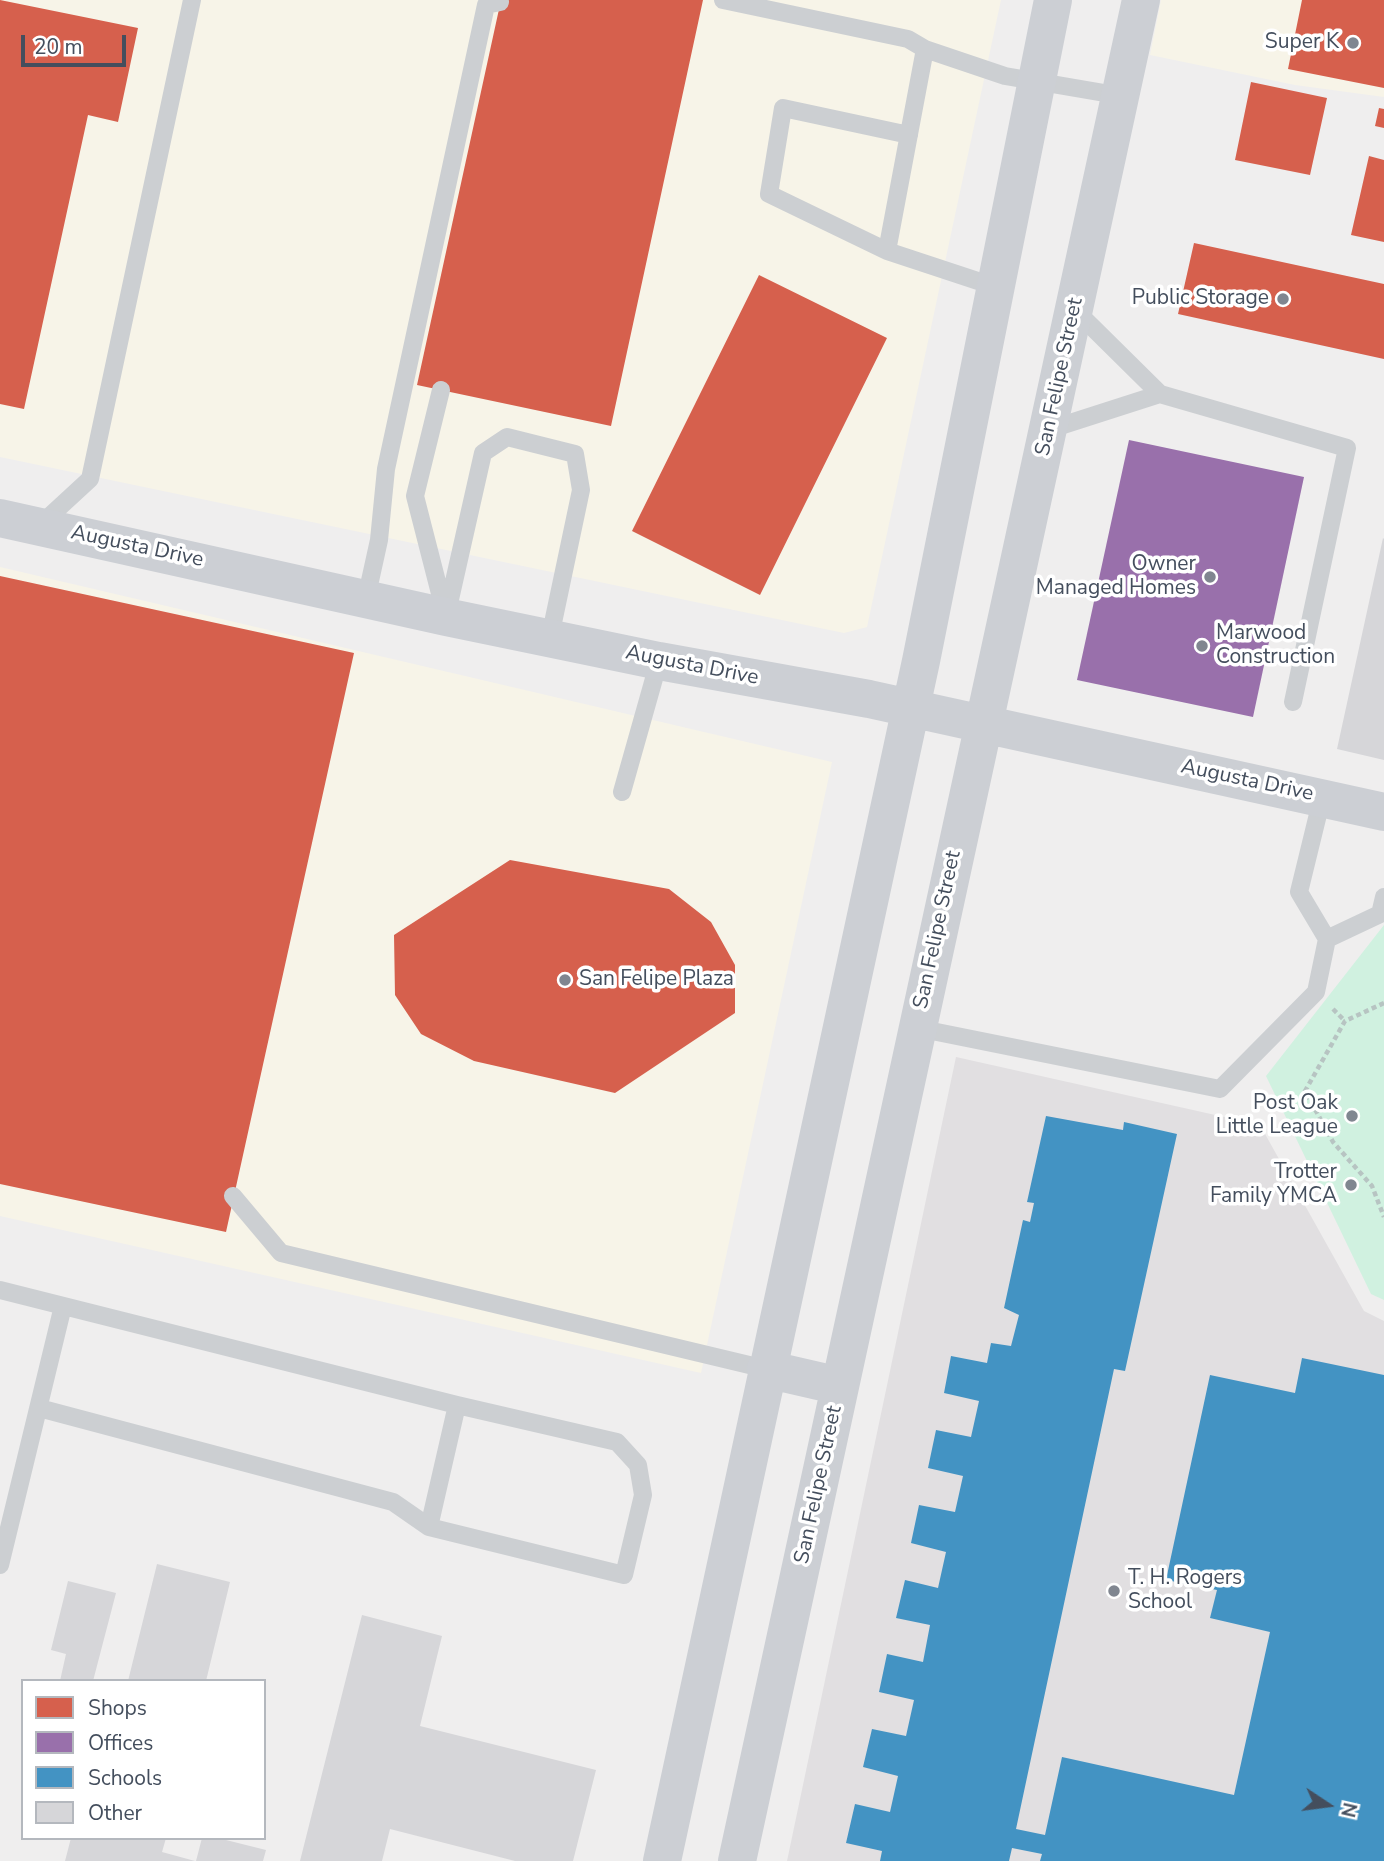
<!DOCTYPE html>
<html>
<head>
<meta charset="utf-8">
<style>
	body { margin:0 }
	#map { position:relative; width:1384px; height:1861px; overflow:hidden; background:#efeeee; font-family:"Nunito Sans",sans-serif }
	canvas { display:block }
	.legend { position:absolute; left:21px; top:1679px; width:245px; height:161px; box-sizing:border-box; background:#fff; border:2px solid #b4b8be; margin:0; padding:9px 12px; list-style:none; font-size:21px; color:#444e5d }
	.legend li { display:flex; align-items:center; gap:14px; height:35px }
	.legend b { width:35px; border:2px solid #b4b8be }
	.north { position:absolute; left:1293px; top:1770px; width:70px; height:70px; -webkit-text-stroke:5px #fff; paint-order:stroke; rotate:103deg; font-size:19px; font-weight:700; line-height:28px; text-align:center; color:#444e5d }
	.north::after { content:''; display:block; margin:auto; width:24px; height:32px; background:#444e5d; clip-path:polygon(50% 0,100% 100%,50% 72%,0 100%) }
	.scale { position:absolute; left:21px; top:35px; width:105px; height:32px; box-sizing:border-box; border:4px solid #444e5d; border-top:0; padding-left:9px; font-size:21px; line-height:24px; white-space:nowrap; color:#444e5d; -webkit-text-stroke:5px #fff; paint-order:stroke }
</style>
</head>
<body>
<div id="map">
<canvas width="1384" height="1861"></canvas>
<ul class="legend">
<li><b style="height:19px;background:#d6604d"></b>Shops</li>
<li><b style="height:19px;background:#9970ab"></b>Offices</li>
<li><b style="height:19px;background:#4393c3"></b>Schools</li>
<li><b style="height:19px;background:#d6d6d9"></b>Other</li>
</ul>
<div class="north">N</div>
<div class="scale">20 m</div>
</div>
<script>
const ctx = document.querySelector('canvas').getContext('2d');
ctx.lineJoin = 'round';
function paint(path, color) {
  ctx.fillStyle = color;
  ctx.fill(path, 'evenodd');
}
function shape(rows) {
  const path = new Path2D();
  for (const r of rows) {
    path.moveTo(r[0], r[1]);
    for (let i = 2; i < r.length; i += 2) path.lineTo(r[i], r[i + 1]);
  }
  return path;
}
function trace(path, color, width, dash) {
  ctx.strokeStyle = color;
  ctx.lineWidth = width;
  ctx.lineCap = dash ? 'butt' : 'round';
  ctx.setLineDash(dash || []);
  ctx.stroke(path);
}
function drawText(font, color, halo, rows, align = 'center') {
  ctx.font = font + ' "Nunito Sans",sans-serif';
  ctx.lineWidth = 7;
  ctx.setLineDash([]);
  ctx.textBaseline = 'middle';
  ctx.strokeStyle = halo;
  ctx.fillStyle = color;
  for (const [text, x, y, turn = 0] of rows) {
    ctx.save();
    ctx.translate(x, y);
    ctx.rotate((+turn || 0) * Math.PI / 180);
    ctx.textAlign = isNaN(turn) ? turn : align;
    if (halo) ctx.strokeText(text, 0, 0);
    ctx.fillText(text, 0, 0);
    ctx.restore();
  }
}
paint(shape([
	[0,0,1001,0,867,627,844,633,0,457],
	[1161,0,1384,0,1384,97,1295,85,1150,55],
	[0,567,832,762,701,1373,0,1216]
]), '#f7f4e8');
paint(shape([
	[956,1057,1260,1125,1364,1311,1384,1321,1384,1861,787,1861]
]), '#e1dfe1');
paint(shape([
	[1384,925,1384,1300,1371,1294,1266,1076]
]), '#d0f1e0');
paint(shape([
	[0,0,138,28,118,122,88,115,24,409,0,404],
	[501,0,703,0,611,426,417,385],
	[1302,0,1384,0,1384,88,1288,69],
	[1251,82,1327,98,1310,175,1235,160],
	[1379,108,1384,109,1384,128,1375,126],
	[1369,156,1384,160,1384,242,1351,235],
	[1194,243,1384,284,1384,359,1178,314],
	[759,275,887,338,760,595,632,531],
	[0,576,354,653,226,1232,0,1184],
	[510,860,669,889,711,922,735,965,735,1013,615,1093,474,1061,421,1034,395,995,394,935]
]), '#d6604d');
paint(shape([
	[1129,440,1304,477,1253,717,1077,680]
]), '#9970ab');
paint(shape([
	[1046,1116,1123,1130,1124,1122,1177,1134,1125,1371,1114,1369,1016,1829,1045,1835,1062,1757,1234,1795,1270,1632,1210,1618,1217,1590,1166,1580,1210,1375,1295,1393,1302,1358,1384,1375,1384,1861,1040,1861,1042,1854,1012,1848,1009,1861,880,1861,882,1851,846,1843,855,1804,890,1812,898,1776,863,1767,872,1729,906,1736,914,1700,879,1692,887,1654,923,1662,930,1625,896,1618,905,1580,938,1588,946,1552,911,1543,919,1505,955,1512,963,1476,928,1468,936,1430,971,1437,979,1401,944,1393,951,1356,987,1363,991,1343,1011,1346,1019,1315,1004,1308,1023,1220,1030,1222,1034,1203,1027,1202]
]), '#4393c3');
paint(shape([
	[1383,538,1384,539,1384,760,1337,749],
	[157,1564,230,1582,206,1681,128,1681],
	[68,1581,116,1593,93,1681,60,1681,66,1654,51,1650],
	[362,1615,442,1636,420,1726,596,1770,573,1861,515,1861,390,1829,382,1861,300,1861],
	[71,1838,166,1838,162,1852,195,1861,65,1861],
	[202,1838,218,1838,266,1850,263,1861,196,1861]
]), '#d6d6d9');
trace(shape([
	[1384,1003,1345,1021,1305,1091,1333,1142,1372,1186,1384,1217],
	[1333,1009,1345,1021]
]), '#b7c4c2', 4.5, [5, 3.5]);
trace(shape([
	[723,0,908,39,925,49],
	[909,135,783,108,769,194,887,251,996,287],
	[887,251,925,49,1005,76,1122,96],
	[1075,310,1160,394,1347,448,1293,702],
	[441,390,415,496,445,613],
	[1048,430,1160,394],
	[39,526,90,479,192,0],
	[366,599,379,540,386,469,486,5,500,2],
	[446,617,483,453,507,437,575,454,581,490,550,637],
	[622,792,659,661],
	[1322,798,1299,892,1327,939,1380,914,1384,897],
	[917,1028,1220,1089,1316,992,1327,939],
	[233,1196,281,1253,766,1369],
	[0,1290,457,1405,617,1442,638,1465,643,1495,624,1575,429,1527,393,1502,39,1408],
	[429,1527,457,1405],
	[0,1565,63,1306]
]), '#cccfd2', 18);
trace(shape([
	[0,518,446,617,659,661,869,699,1384,812],
	[766,1369,840,1386],
	[662,1861,921,661,1053,0],
	[737,1861,1141,0]
]), '#cccfd4', 38);
for (const [x, y, r, color] of [
	[1353,43,7,"#808690"],
	[1283,299,7,"#808690"],
	[1210,577,7,"#808690"],
	[1202,646,7,"#808690"],
	[565,980,7,"#808690"],
	[1352,1116,7,"#808690"],
	[1351,1185,7,"#808690"],
	[1114,1591,7,"#808690"]
]) {
  const dot = new Path2D();
  dot.arc(x, y, r, 0, 2 * Math.PI);
  ctx.fillStyle = color;
  ctx.fill(dot);
  trace(dot, '#fff', 2.5);
}
drawText('21px', '#444e5d', '#fff', [
	["Super K",1339,43],
	["Public Storage",1269,299],
	["Owner",1196,565],
	["Managed Homes",1196,589],
	["Marwood",1216,634,"left"],
	["Construction",1216,658,"left"],
	["San Felipe Plaza",579,980,"left"],
	["Post Oak",1338,1104],
	["Little League",1338,1128],
	["Trotter",1337,1173],
	["Family YMCA",1337,1197],
	["T. H. Rogers",1128,1579,"left"],
	["School",1128,1603,"left"]
], 'right');
drawText('21px', '#444e5d', '#fff', [
	["San Felipe Street",1060,377,-78],
	["Augusta Drive",137,547,12],
	["Augusta Drive",692,666,11],
	["Augusta Drive",1247,781,12],
	["San Felipe Street",938,930,-78],
	["San Felipe Street",819,1485,-78]
]);
</script>
</body>
</html>
